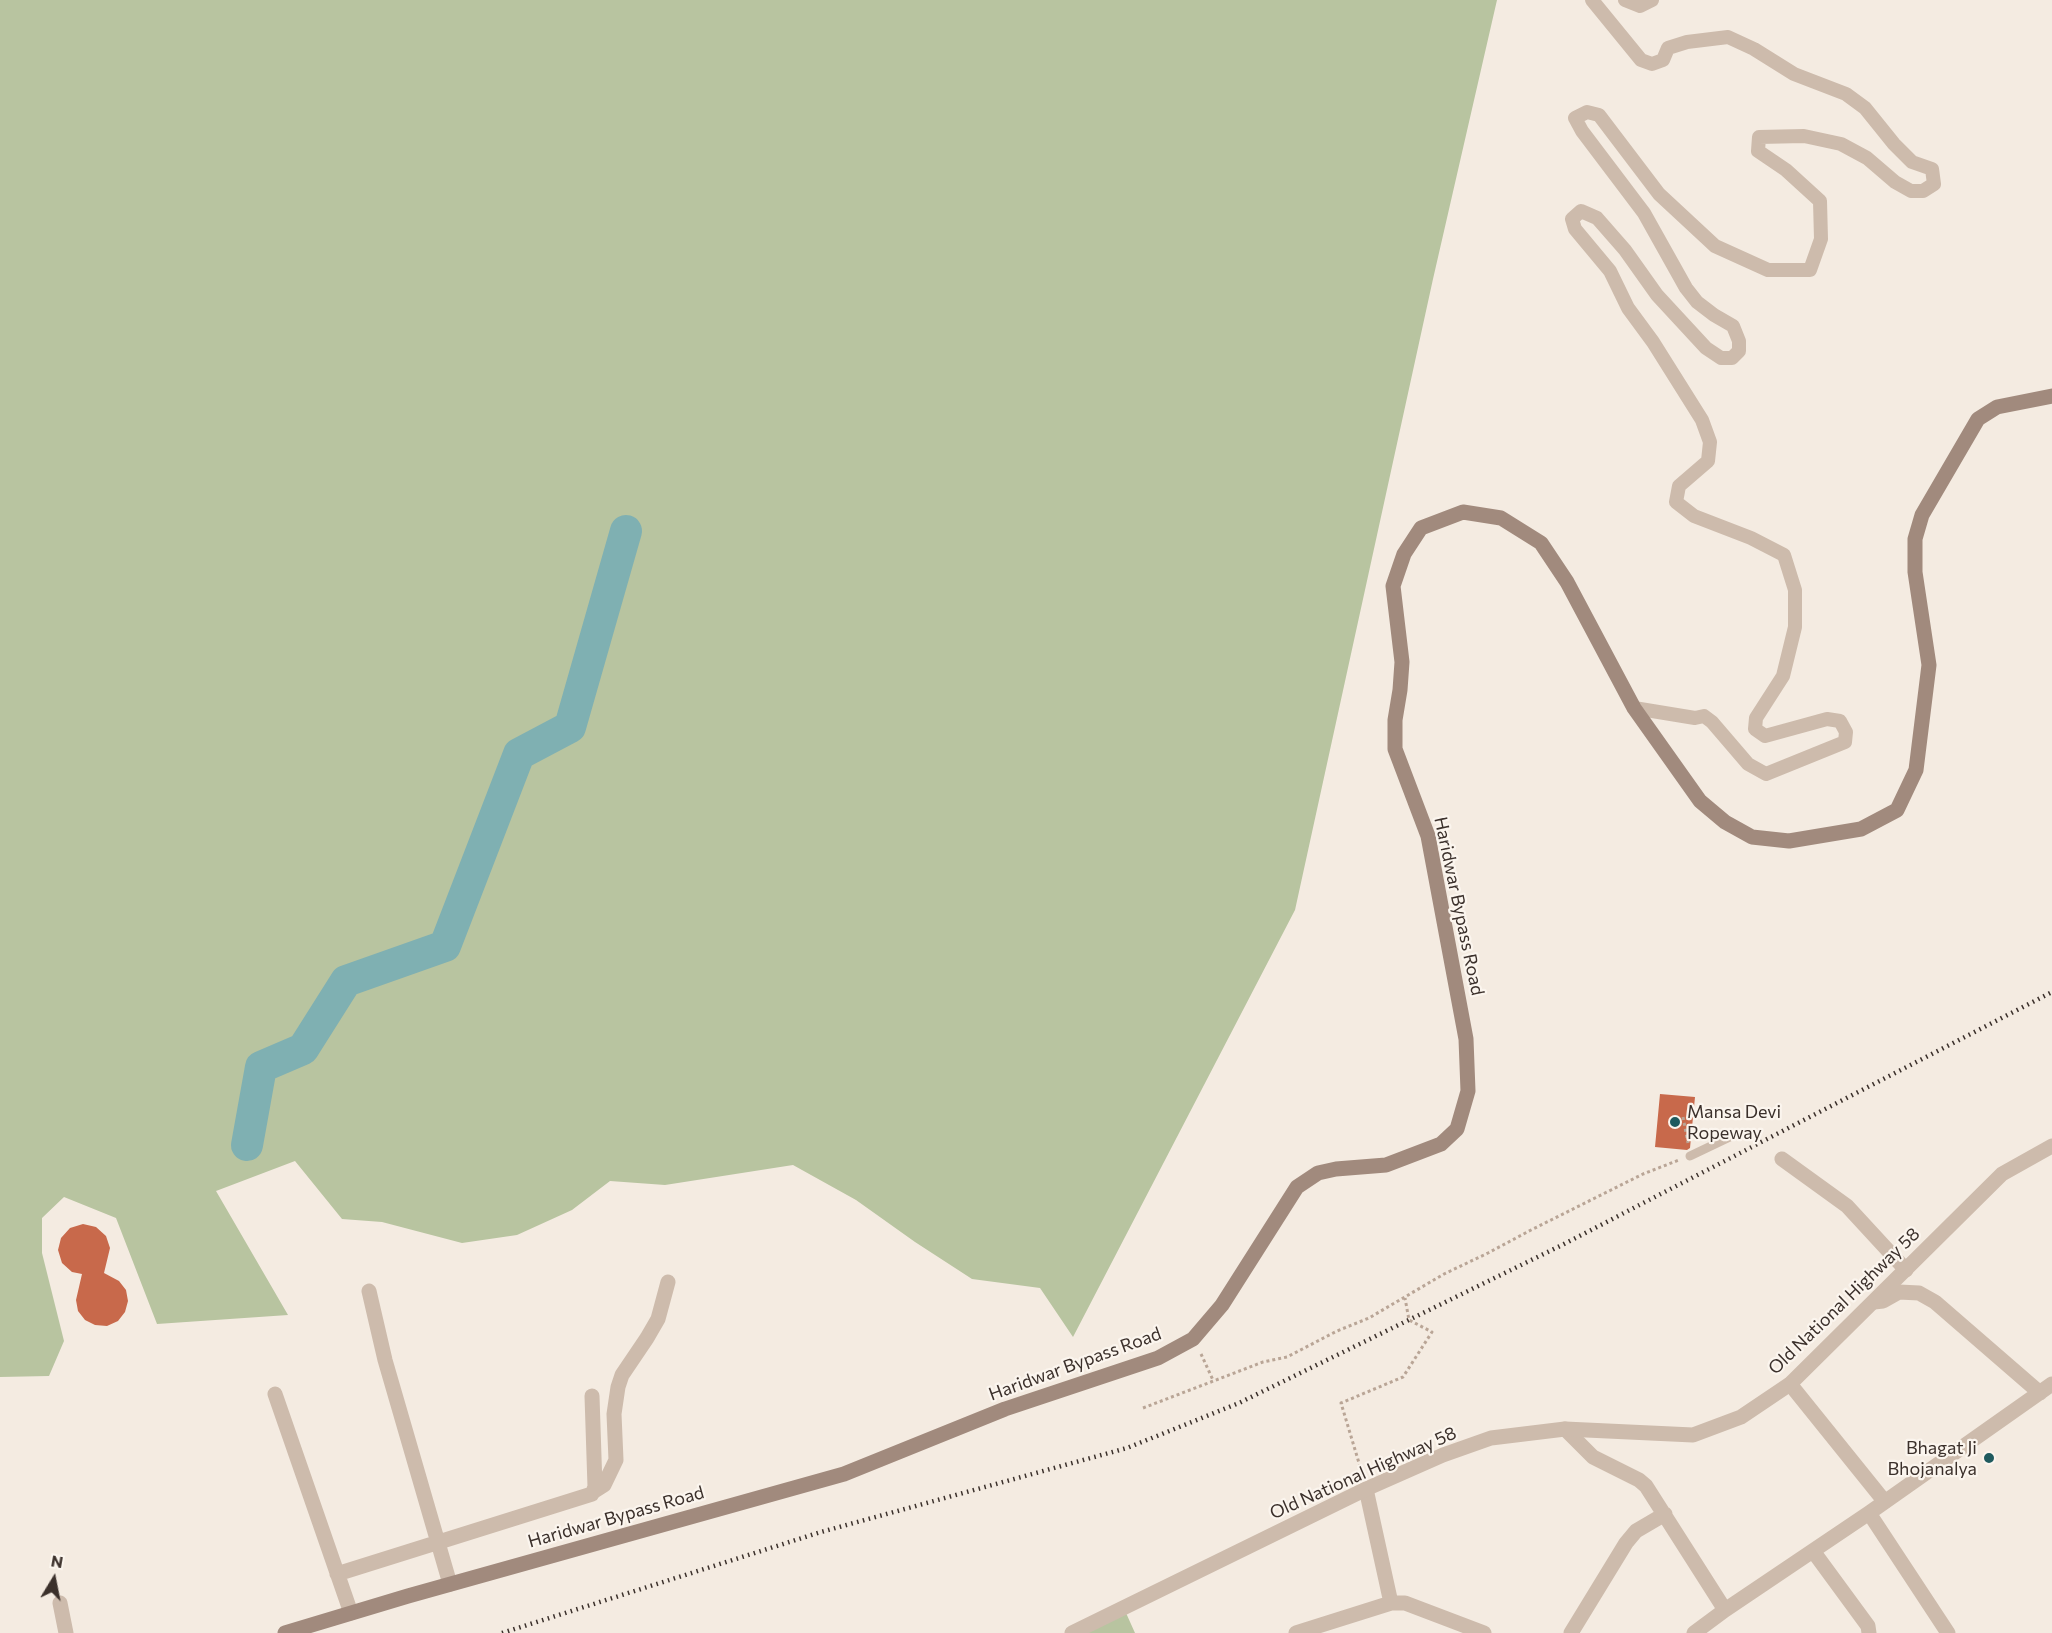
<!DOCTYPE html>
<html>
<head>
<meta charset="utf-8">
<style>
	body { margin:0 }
	#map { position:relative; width:2052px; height:1633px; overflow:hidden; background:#f4ebe1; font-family:Commissioner,sans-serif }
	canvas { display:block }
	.north { position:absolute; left:24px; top:1549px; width:60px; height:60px; -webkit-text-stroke:4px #fbf5ee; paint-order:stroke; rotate:10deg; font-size:16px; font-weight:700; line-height:24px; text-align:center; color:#3b302b }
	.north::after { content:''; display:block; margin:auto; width:21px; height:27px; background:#3b302b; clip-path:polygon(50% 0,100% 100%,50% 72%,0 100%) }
</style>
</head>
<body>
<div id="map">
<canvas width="2052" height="1633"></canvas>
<div class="north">N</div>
</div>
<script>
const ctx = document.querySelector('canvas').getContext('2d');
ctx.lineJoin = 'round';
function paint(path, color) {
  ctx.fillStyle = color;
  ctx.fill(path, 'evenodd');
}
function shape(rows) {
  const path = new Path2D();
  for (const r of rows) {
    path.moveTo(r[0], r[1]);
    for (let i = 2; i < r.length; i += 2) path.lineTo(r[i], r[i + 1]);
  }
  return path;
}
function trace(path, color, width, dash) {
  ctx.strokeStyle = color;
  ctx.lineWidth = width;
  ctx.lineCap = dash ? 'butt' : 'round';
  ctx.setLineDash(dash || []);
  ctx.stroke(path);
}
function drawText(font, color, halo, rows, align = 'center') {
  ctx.font = font + ' Commissioner,sans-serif';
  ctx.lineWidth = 4.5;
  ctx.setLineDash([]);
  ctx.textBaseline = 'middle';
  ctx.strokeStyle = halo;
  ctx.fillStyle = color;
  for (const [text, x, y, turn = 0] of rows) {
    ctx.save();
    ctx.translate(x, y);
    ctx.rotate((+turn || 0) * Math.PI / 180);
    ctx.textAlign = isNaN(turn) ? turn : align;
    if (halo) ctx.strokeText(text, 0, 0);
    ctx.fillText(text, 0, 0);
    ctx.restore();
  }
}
paint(shape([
	[0,0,1497,0,1433,279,1295,910,1073,1337,1040,1288,972,1279,915,1242,856,1200,793,1165,665,1185,610,1181,572,1210,517,1235,462,1243,382,1222,342,1219,295,1161,216,1191,288,1315,157,1324,116,1218,64,1197,42,1218,42,1253,64,1341,49,1376,0,1377],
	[1122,1604,1135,1633,1068,1633]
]), '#b8c4a0');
trace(shape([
	[247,1145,261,1067,303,1049,346,981,445,946,519,754,570,727,626,531]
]), '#7fb0b2', 32);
paint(shape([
	[1660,1094,1695,1097,1690,1148,1687,1150,1655,1147],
	[83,1224,96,1227,106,1236,110,1248,104,1273,119,1281,126,1290,128,1301,125,1312,118,1321,107,1326,95,1325,85,1320,78,1311,76,1300,82,1274,72,1272,62,1263,58,1250,61,1238,70,1228]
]), '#c8694b');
trace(shape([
	[1683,1117,1688,1143],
	[1201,1354,1213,1380],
	[1143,1408,1263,1362,1287,1357,1337,1331,1369,1318,1444,1274,1488,1253,1531,1230,1643,1174,1679,1160],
	[1362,1473,1341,1403,1403,1377,1432,1332,1409,1320,1405,1298]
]), '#b9a596', 3, [3, 3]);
trace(shape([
	[1690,1156,1734,1135]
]), '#cdbbac', 9);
trace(shape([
	[1592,0,1641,60,1652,64,1663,60,1668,48,1687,42,1728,37,1754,49,1794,74,1846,94,1865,108,1894,144,1912,162,1932,169,1934,184,1923,191,1911,191,1895,182,1867,158,1841,144,1804,136,1759,137,1758,151,1786,170,1820,201,1821,239,1810,270,1768,270,1715,246,1659,194,1599,115,1587,112,1575,118,1582,131,1644,213,1686,288,1697,302,1714,315,1733,326,1739,341,1739,351,1732,358,1721,358,1706,348,1657,295,1625,250,1597,218,1581,211,1572,219,1575,229,1610,271,1628,308,1653,342,1702,420,1710,442,1708,461,1679,486,1676,502,1694,516,1751,538,1784,555,1795,590,1795,627,1783,676,1756,718,1755,729,1765,736,1827,719,1840,721,1846,732,1845,742,1766,774,1748,764,1712,722,1704,716,1695,718,1634,708],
	[1625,0,1640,6,1652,0]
]), '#cdbbac', 14);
trace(shape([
	[1782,1159,1847,1206,1906,1270],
	[369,1291,385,1360,450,1584],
	[1874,1302,1883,1301,1899,1292,1919,1293,1935,1302,2040,1393],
	[1790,1384,1885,1502],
	[275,1394,351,1613],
	[1565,1429,1593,1457,1639,1480,1646,1486,1725,1610],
	[1366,1489,1391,1603],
	[593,1492,604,1485,616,1460,614,1414,618,1387,622,1375,647,1338,658,1319,668,1282],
	[1869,1513,1948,1633],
	[1813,1551,1868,1626,1869,1633],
	[337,1574,592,1494,595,1487,592,1396],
	[60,1603,66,1633],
	[1296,1633,1391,1603,1405,1603,1484,1633],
	[1571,1633,1626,1543,1636,1531,1665,1514],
	[1694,1633,1725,1610,1869,1513,2052,1384]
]), '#cdbbac', 15);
trace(shape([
	[1072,1633,1366,1489,1443,1455,1491,1438,1565,1429,1693,1435,1741,1417,1790,1384,2002,1174,2052,1146]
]), '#cdbbac', 15);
trace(shape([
	[285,1633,408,1596,844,1474,1005,1409,1158,1358,1193,1339,1222,1305,1297,1187,1318,1173,1336,1169,1386,1165,1441,1144,1457,1129,1468,1091,1466,1039,1428,836,1395,749,1395,720,1400,690,1402,662,1393,586,1404,554,1421,528,1463,512,1501,518,1541,543,1567,582,1634,708,1700,801,1725,822,1752,837,1789,841,1861,829,1897,810,1916,770,1929,665,1915,572,1915,539,1922,515,1978,419,1997,407,2052,396]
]), '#a18a7d', 15);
trace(shape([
	[502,1633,821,1532,1127,1448,1239,1403,1560,1246,2052,992]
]), '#3b302b', 4.5, [1.5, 4.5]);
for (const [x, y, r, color] of [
	[1675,1122,6,"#1f5a5e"],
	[1989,1458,6,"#1f5a5e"]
]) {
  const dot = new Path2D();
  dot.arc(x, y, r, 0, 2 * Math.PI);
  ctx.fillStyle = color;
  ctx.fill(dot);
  trace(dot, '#fbf5ee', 2);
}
drawText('18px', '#3b302b', '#fbf5ee', [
	["Haridwar Bypass Road",1459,906,78],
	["Old National Highway 58",1844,1301,-44],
	["Haridwar Bypass Road",1075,1364,-20],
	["Old National Highway 58",1363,1473,-24],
	["Haridwar Bypass Road",616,1517,-16]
]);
drawText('18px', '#3b302b', '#fbf5ee', [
	["Mansa Devi",1687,1112],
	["Ropeway",1687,1133],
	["Bhagat Ji",1977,1448,"right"],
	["Bhojanalya",1977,1469,"right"]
], 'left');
</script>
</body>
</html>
